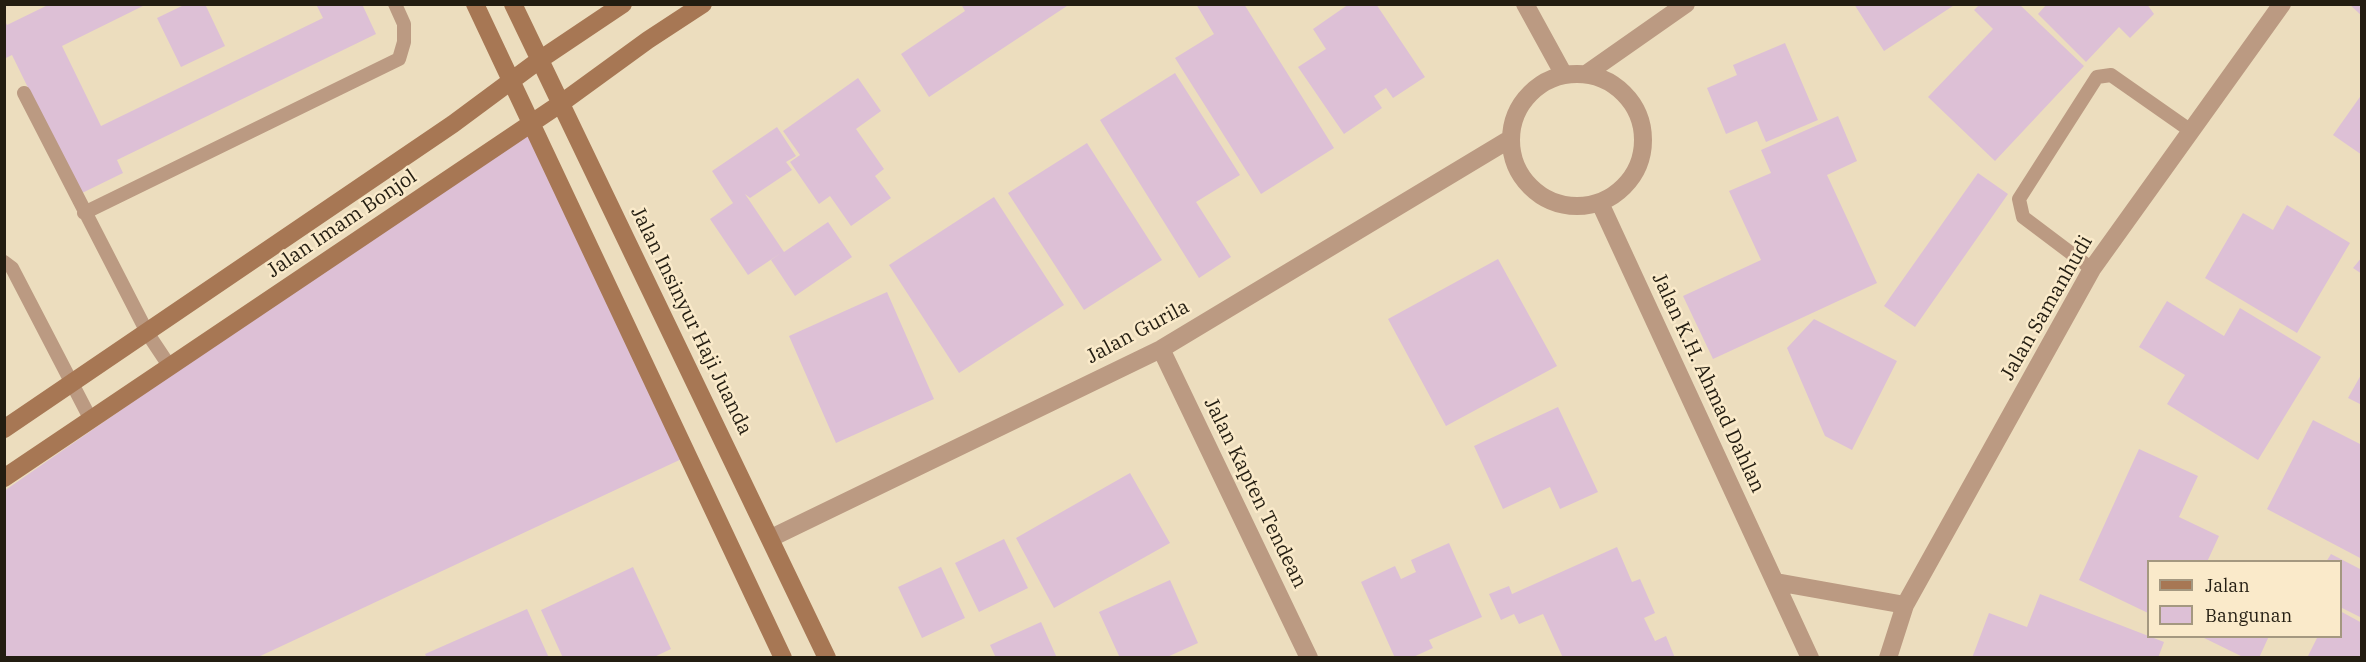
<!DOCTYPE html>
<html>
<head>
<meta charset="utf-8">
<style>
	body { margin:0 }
	#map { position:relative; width:2366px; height:662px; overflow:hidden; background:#ecddbe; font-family:"IBM Plex Serif",serif }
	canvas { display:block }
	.frame { position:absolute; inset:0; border:6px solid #231d11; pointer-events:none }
	.legend { position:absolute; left:2147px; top:560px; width:195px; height:78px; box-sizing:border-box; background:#faeaca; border:2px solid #a49880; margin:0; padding:8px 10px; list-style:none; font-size:18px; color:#231d11 }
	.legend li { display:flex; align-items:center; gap:12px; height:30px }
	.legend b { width:30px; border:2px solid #a49880 }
</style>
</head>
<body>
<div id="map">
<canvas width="2366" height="662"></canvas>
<div class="frame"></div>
<ul class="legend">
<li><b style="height:8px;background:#a77754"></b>Jalan</li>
<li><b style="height:16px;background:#ddc0d6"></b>Bangunan</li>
</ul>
</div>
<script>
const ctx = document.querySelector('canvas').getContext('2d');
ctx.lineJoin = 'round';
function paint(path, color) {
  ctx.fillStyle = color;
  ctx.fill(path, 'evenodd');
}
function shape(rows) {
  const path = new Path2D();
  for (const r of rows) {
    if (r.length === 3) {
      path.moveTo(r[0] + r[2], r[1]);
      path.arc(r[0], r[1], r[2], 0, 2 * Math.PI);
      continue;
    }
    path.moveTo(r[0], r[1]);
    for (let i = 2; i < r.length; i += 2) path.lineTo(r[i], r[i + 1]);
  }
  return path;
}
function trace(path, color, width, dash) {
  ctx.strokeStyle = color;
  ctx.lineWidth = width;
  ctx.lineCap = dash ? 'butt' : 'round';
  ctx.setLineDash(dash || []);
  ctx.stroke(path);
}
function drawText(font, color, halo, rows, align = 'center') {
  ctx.font = font + ' "IBM Plex Serif",serif';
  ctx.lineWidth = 5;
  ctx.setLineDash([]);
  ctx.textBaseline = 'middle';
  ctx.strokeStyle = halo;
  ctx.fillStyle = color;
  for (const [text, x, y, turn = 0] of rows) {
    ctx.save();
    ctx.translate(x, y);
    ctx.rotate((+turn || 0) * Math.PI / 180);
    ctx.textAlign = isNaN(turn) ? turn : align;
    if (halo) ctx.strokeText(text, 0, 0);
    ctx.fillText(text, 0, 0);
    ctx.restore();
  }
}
paint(shape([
	[50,4,147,4,62,46,101,126,323,18,316,4,362,4,376,34,117,160,123,173,80,194,12,55,4,59,4,19,7,25],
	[186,4,205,4,225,46,181,67,157,18],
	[961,4,1070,4,929,97,901,54,965,11],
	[1196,4,1244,4,1334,148,1261,194,1175,58,1214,34],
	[1349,4,1376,4,1425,77,1393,98,1386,88,1374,96,1382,108,1344,134,1298,67,1326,49,1313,29],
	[1854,4,1956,4,1884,51],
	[2047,4,2147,4,2154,14,2130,38,2119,27,2086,62,2038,14],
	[2349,4,2362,4,2362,16],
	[1979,5,2020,5,2084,66,1995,161,1928,97,1993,29,1974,10],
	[1785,43,1818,120,1766,142,1757,121,1726,134,1707,88,1737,75,1733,65],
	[1175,73,1240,175,1196,202,1231,257,1199,278,1100,120],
	[858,78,881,111,856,129,884,169,875,176,891,198,851,226,830,196,819,204,790,162,800,155,783,131],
	[2362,94,2362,155,2333,135],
	[1838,116,1857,161,1827,175,1877,283,1713,359,1683,296,1761,260,1729,191,1771,173,1761,150],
	[532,125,688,456,256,658,4,658,4,491],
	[777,127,796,156,786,162,792,170,750,198,745,194,784,252,828,222,852,257,795,296,771,260,781,253,748,275,710,219,733,203,712,171],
	[1087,143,1162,260,1084,310,1008,193],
	[1978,173,2008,194,1915,327,1884,306],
	[994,197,1064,305,959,373,889,265],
	[2287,205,2350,243,2297,333,2205,278,2243,213,2273,230],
	[2362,257,2362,274,2353,268],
	[1498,259,1557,366,1446,426,1388,319],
	[887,292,934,399,836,443,789,336],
	[2167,301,2224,336,2240,308,2321,357,2258,460,2167,404,2185,375,2139,347],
	[1814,319,1897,361,1852,450,1825,436,1787,348],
	[2362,373,2362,405,2348,398],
	[1558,407,1598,492,1560,509,1550,487,1503,509,1474,446],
	[2313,420,2362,445,2362,559,2267,509],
	[2139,449,2198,476,2179,517,2219,536,2207,562,2148,562,2148,613,2079,580],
	[1130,473,1170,543,1054,608,1016,538],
	[1004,539,1028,588,979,612,955,563],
	[1449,543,1482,617,1429,640,1433,648,1411,658,1395,658,1361,582,1395,566,1401,579,1416,572,1411,560],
	[1617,547,1632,582,1640,579,1655,613,1644,618,1655,641,1666,636,1675,658,1563,658,1543,614,1519,624,1514,614,1501,620,1489,594,1509,586,1512,594],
	[2331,554,2362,570,2362,618,2340,607,2340,562,2326,562],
	[633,567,671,649,652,658,563,658,541,610],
	[941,567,965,618,922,638,898,587],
	[1170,580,1198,643,1165,658,1120,658,1099,612],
	[2040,594,2164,642,2158,658,1972,658,1989,613,2027,627],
	[527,609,549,658,427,658,425,654],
	[2340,611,2362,623,2362,658,2307,658,2318,636,2340,636],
	[1041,622,1057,658,996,658,990,645],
	[2200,636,2269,636,2259,658,2245,658]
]), '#ddc0d6');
trace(shape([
	[24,93,148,334,170,367],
	[84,213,399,59,404,42,404,24,395,4],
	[4,262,12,268,91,420],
	[2092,269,2023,217,2019,199,2097,77,2111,75,2191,131]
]), '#bb9a82', 14);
trace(shape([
	[1525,4,1564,75],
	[1577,140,66],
	[1586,74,1686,4],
	[1600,203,1810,658],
	[1161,349,1309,658],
	[771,538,1161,349,1510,139],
	[1776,582,1905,605],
	[1888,658,1905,605,2092,269,2282,4]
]), '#bb9a82', 18);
trace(shape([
	[475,4,783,658],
	[513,4,827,658],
	[4,429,453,124,538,61,623,4],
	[4,478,560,104,648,40,703,4]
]), '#a77754', 18);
drawText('20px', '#231d11', '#faeaca', [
	["Jalan Imam Bonjol",342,224,-34],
	["Jalan Samanhudi",2047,308,-60],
	["Jalan Insinyur Haji Juanda",691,321,64],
	["Jalan Gurila",1138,332,-28],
	["Jalan K.H. Ahmad Dahlan",1708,383,65],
	["Jalan Kapten Tendean",1255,493,64]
]);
</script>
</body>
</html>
